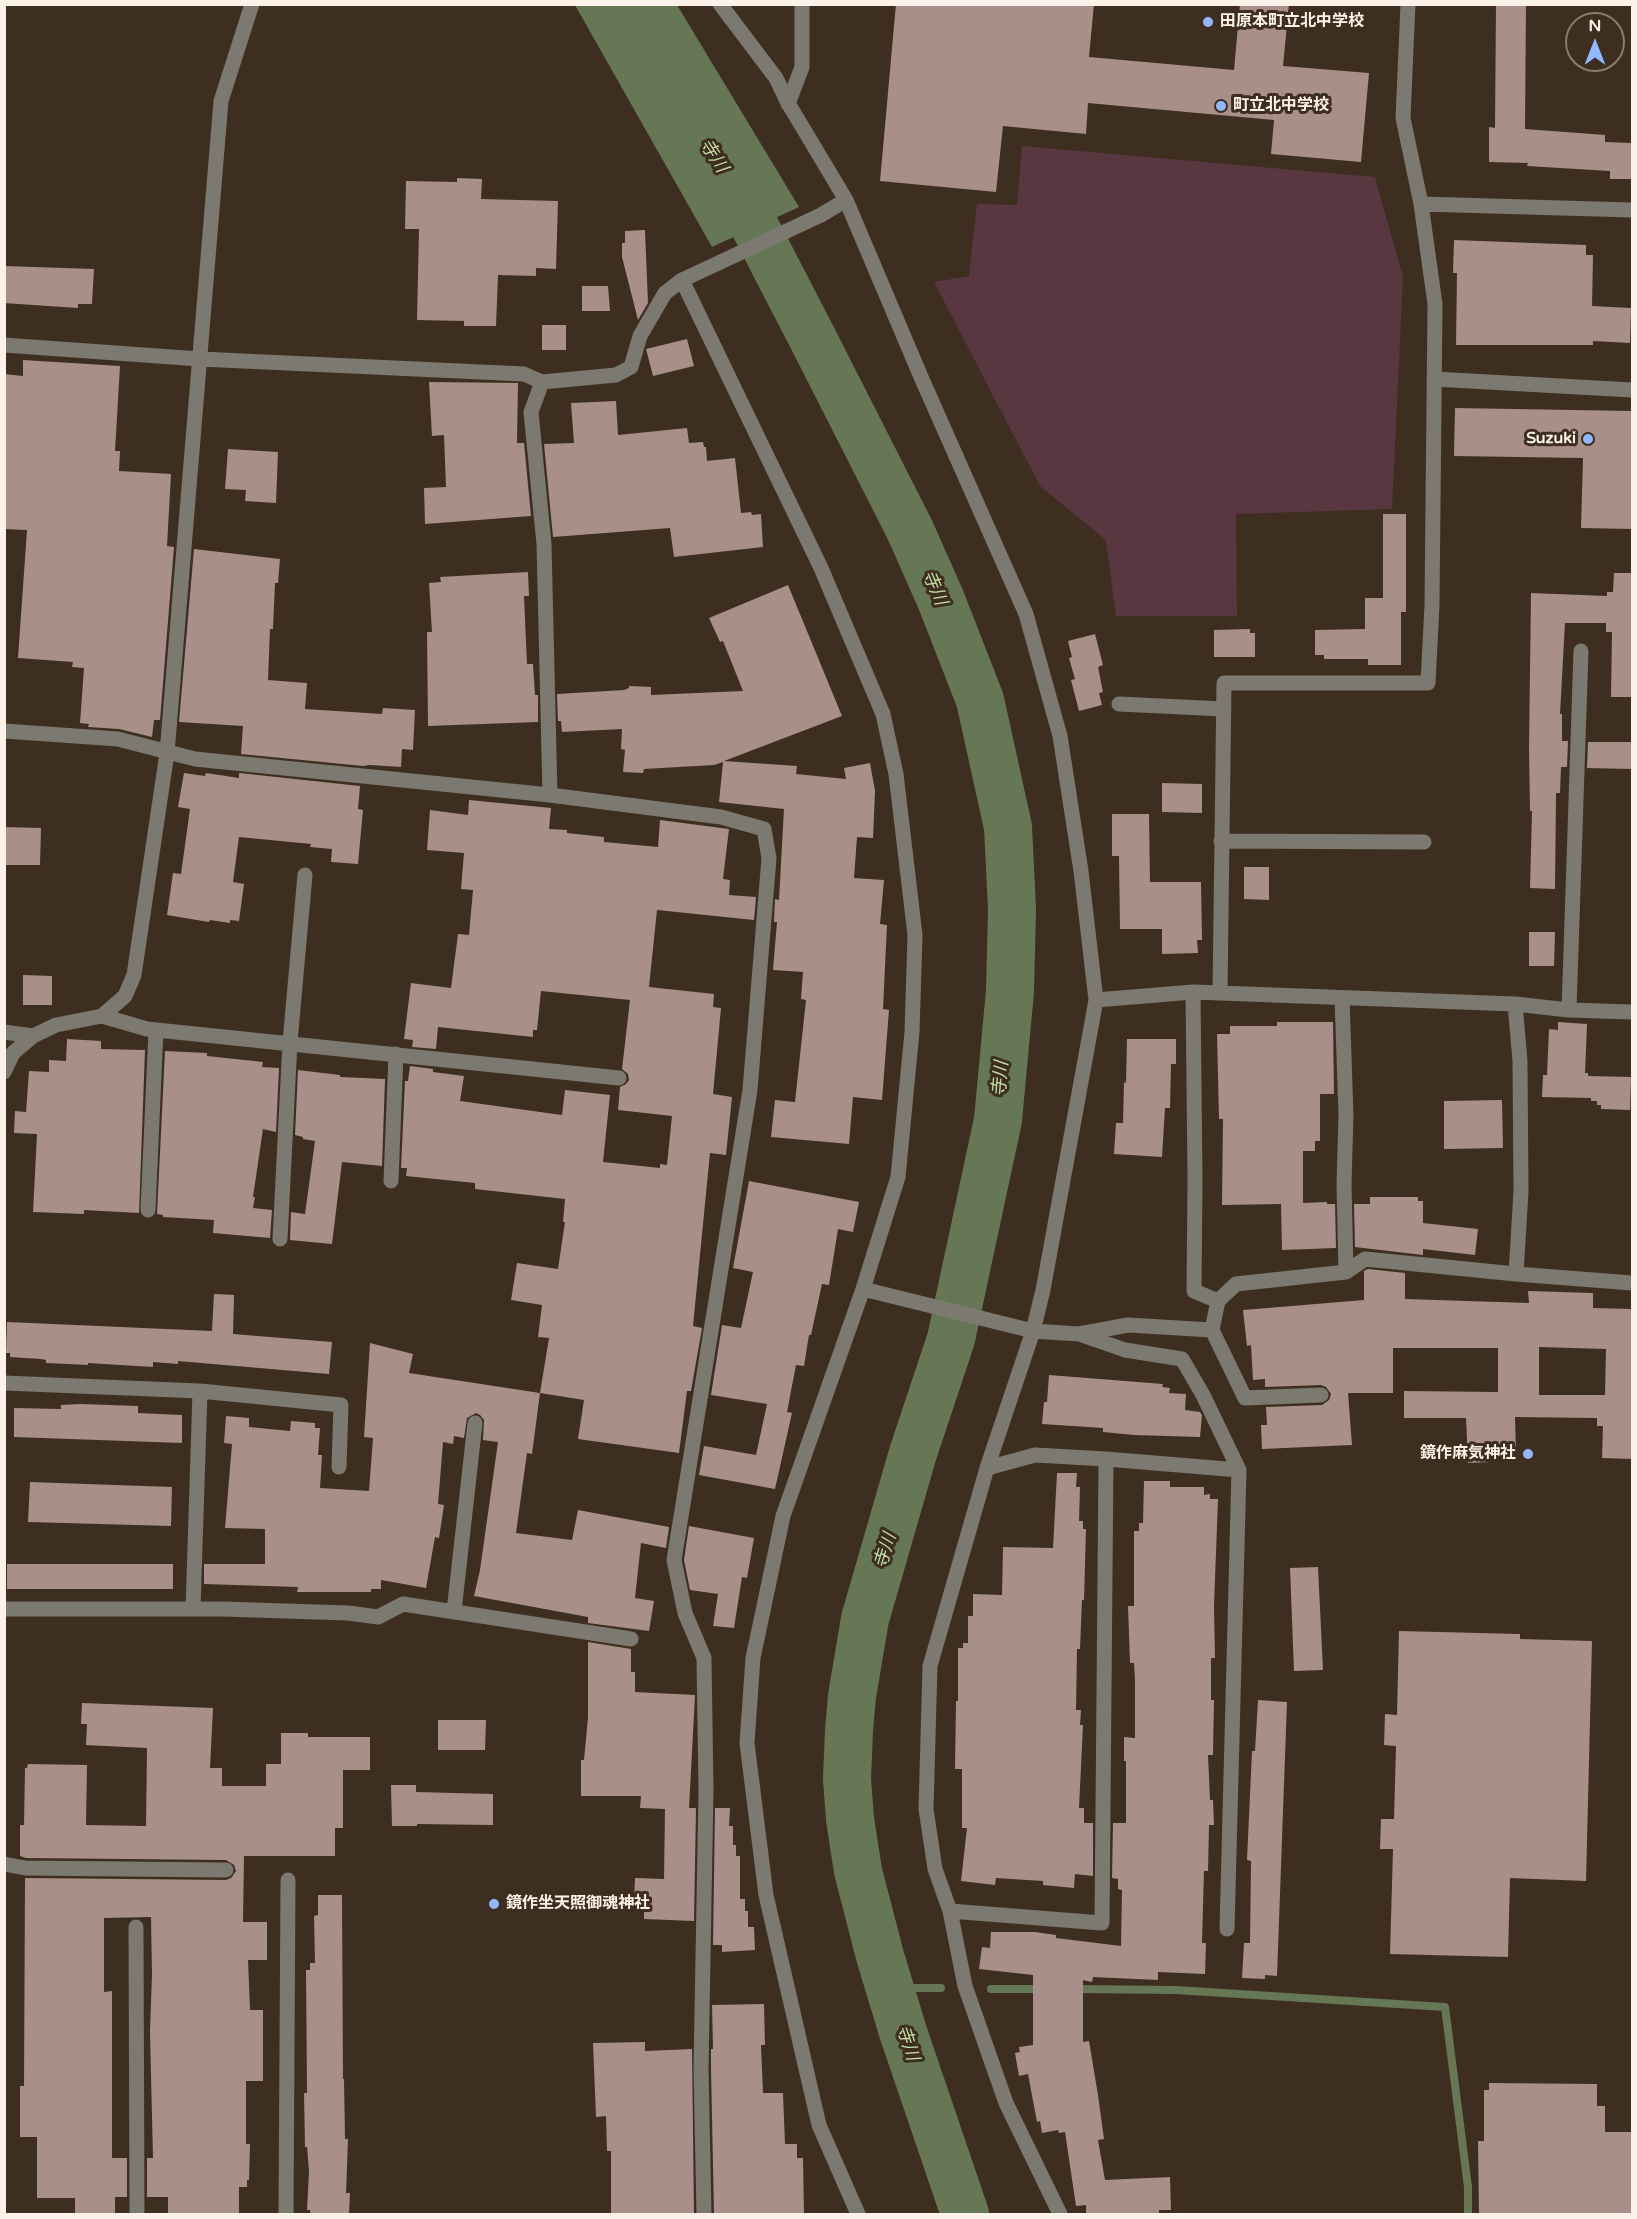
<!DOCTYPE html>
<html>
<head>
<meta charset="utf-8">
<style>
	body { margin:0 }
	#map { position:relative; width:1637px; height:2219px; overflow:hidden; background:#3d2e20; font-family:"Varela Round",sans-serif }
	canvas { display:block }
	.frame { position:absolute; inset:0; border:6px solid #fcf2e9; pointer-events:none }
	.north { position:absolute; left:1565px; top:12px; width:60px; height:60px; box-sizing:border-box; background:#3d2e20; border:2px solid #897c70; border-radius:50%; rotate:0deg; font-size:16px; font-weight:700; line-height:24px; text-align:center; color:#fcf2e9 }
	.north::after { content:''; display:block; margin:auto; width:21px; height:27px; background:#91b8fd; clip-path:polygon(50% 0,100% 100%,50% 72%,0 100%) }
</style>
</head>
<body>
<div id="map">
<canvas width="1637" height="2219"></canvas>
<div class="frame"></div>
<div class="north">N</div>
</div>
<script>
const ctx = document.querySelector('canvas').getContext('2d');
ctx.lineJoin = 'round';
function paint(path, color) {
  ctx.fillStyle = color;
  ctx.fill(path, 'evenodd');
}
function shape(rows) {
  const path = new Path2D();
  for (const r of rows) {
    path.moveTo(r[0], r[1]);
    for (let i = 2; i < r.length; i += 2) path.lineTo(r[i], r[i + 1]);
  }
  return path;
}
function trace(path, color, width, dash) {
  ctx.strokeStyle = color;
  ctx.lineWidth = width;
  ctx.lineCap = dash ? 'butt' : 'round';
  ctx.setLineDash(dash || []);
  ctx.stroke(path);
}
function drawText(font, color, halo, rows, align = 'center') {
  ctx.font = font + ' "Varela Round","Noto Sans JP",sans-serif';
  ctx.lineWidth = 6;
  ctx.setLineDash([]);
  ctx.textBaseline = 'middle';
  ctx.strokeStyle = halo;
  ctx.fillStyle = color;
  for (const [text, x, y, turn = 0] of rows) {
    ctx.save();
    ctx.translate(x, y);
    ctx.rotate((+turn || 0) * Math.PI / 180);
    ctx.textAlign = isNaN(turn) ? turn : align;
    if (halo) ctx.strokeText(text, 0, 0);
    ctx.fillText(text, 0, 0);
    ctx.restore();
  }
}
paint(shape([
	[1022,146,1375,177,1403,277,1392,509,1236,514,1237,616,1116,616,1106,540,1040,486,934,282,969,276,977,204,1017,205]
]), '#583741');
paint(shape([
	[575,5,677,5,799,207,712,247]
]), '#667756');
trace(shape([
	[889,1988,941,1988],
	[991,1989,1042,1989],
	[1073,1989,1176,1990,1445,2007,1468,2187,1468,2214]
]), '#667756', 8);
trace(shape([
	[723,171,738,194,814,341,910,530,941,600,980,700,1008,827,1012,909,1010,991,998,1120,951,1339,913,1453,865,1619,852,1696,849,1730,847,1779,850,1819,858,1871,880,1956,903,2032,965,2214]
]), '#667756', 48);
paint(shape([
	[896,4,1094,4,1089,57,1234,70,1240,4,1289,4,1283,66,1369,73,1361,162,1271,154,1274,120,1088,103,1086,134,1003,126,996,192,880,181],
	[1496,4,1526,4,1525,129,1605,135,1605,142,1632,143,1632,179,1610,179,1610,171,1527,166,1528,163,1489,162,1489,127,1495,128],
	[457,178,482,179,481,199,558,201,556,269,536,268,536,276,498,275,496,326,464,326,464,321,417,320,419,229,405,229,406,181,457,182],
	[645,230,648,303,638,320,622,257,622,243,625,243,625,231],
	[1454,240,1586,245,1586,255,1593,255,1592,306,1631,308,1630,343,1593,341,1593,345,1456,345,1457,273,1453,273],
	[4,266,94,269,92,304,78,304,78,308,4,303],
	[582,286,608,286,610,311,582,311],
	[542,325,566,325,566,350,542,350],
	[687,339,694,366,653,376,646,349],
	[23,360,120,366,115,451,120,451,119,471,171,474,167,546,174,547,160,720,154,720,152,737,119,729,88,727,89,724,80,723,84,668,72,667,73,662,18,658,27,530,4,529,4,374,23,376],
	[429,382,518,383,517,443,524,443,531,516,425,524,424,488,446,487,444,435,432,436],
	[616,401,618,435,687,428,689,443,703,442,704,447,706,447,707,461,735,458,741,513,751,512,752,515,761,514,763,547,674,557,670,528,553,537,544,444,574,443,571,403],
	[1455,408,1632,411,1632,529,1581,528,1583,458,1454,456],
	[228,449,278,452,276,503,245,501,246,490,225,489],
	[1383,514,1406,514,1406,612,1401,612,1401,665,1368,665,1368,659,1324,659,1324,655,1315,655,1315,630,1365,629,1365,598,1383,598],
	[194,549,280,559,278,583,275,583,273,629,270,629,268,680,307,683,305,709,382,714,383,708,415,710,413,750,402,749,401,767,370,765,363,766,241,754,243,726,179,722],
	[528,572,529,596,524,596,527,664,533,664,535,695,538,695,538,722,428,726,427,632,432,632,429,583,441,582,440,577],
	[1614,573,1632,573,1632,697,1611,697,1612,632,1606,632,1606,623,1565,623,1560,714,1562,714,1562,741,1568,741,1567,767,1561,767,1560,793,1556,793,1555,889,1530,888,1532,811,1530,811,1529,747,1531,593,1607,596,1607,592,1613,592],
	[788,585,842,716,724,761,797,766,796,774,846,779,844,768,870,763,875,791,873,838,857,837,854,878,884,880,880,924,887,925,883,1009,889,1010,882,1100,853,1097,849,1144,771,1137,775,1100,795,1102,806,1000,801,999,803,972,773,970,777,922,774,922,775,899,779,900,784,809,719,802,723,762,714,765,644,769,643,773,623,772,625,750,621,749,622,729,562,732,561,721,558,721,557,694,624,690,629,688,629,686,651,687,651,695,743,691,723,641,720,642,709,618],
	[1250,629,1250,633,1255,633,1255,657,1214,657,1214,630],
	[1095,634,1103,665,1098,667,1103,692,1099,693,1102,705,1079,711,1071,680,1075,679,1069,658,1072,657,1068,641],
	[1588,742,1632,742,1632,769,1587,768],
	[184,773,205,776,206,773,239,778,239,773,360,786,358,809,363,810,358,864,331,862,332,849,310,847,311,844,239,837,233,882,244,884,239,921,230,920,230,923,210,920,209,922,167,915,173,873,181,874,190,809,178,807],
	[1162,783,1202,784,1202,813,1162,812],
	[469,800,551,808,549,829,567,830,567,833,604,837,604,842,658,847,660,820,729,829,723,879,730,880,729,895,756,897,754,920,657,910,649,987,714,994,713,1007,721,1008,713,1094,732,1097,726,1155,710,1153,693,1326,702,1328,691,1391,687,1391,679,1453,578,1439,584,1400,540,1393,532,1454,527,1453,516,1533,572,1540,578,1510,669,1527,666,1548,641,1543,635,1598,654,1601,649,1631,588,1623,588,1617,474,1596,480,1570,498,1442,483,1440,484,1420,480,1415,476,1413,467,1418,464,1438,454,1436,453,1444,443,1442,438,1504,444,1505,439,1538,435,1537,426,1588,381,1580,381,1589,371,1589,371,1592,297,1592,298,1587,204,1584,204,1564,265,1564,265,1529,225,1528,232,1444,224,1443,226,1416,249,1418,249,1427,290,1431,291,1421,315,1423,315,1428,320,1428,318,1455,322,1455,320,1488,369,1491,373,1438,364,1437,370,1343,413,1354,409,1373,540,1393,549,1338,538,1337,542,1305,511,1300,517,1263,558,1269,565,1222,563,1222,565,1199,475,1189,475,1183,406,1176,407,1168,401,1168,405,1081,408,1081,410,1066,433,1069,433,1072,464,1076,460,1101,562,1115,565,1090,610,1095,603,1162,660,1168,660,1164,667,1165,672,1116,618,1110,620,1087,626,1084,629,1080,628,1074,622,1069,630,1000,541,991,537,1030,533,1030,533,1037,438,1027,436,1049,412,1047,413,1040,404,1039,411,983,451,988,458,934,469,935,473,890,461,889,464,853,427,850,430,810,468,815],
	[1112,814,1149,814,1150,882,1201,882,1202,940,1197,940,1198,953,1162,954,1162,929,1120,929,1119,856,1112,856],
	[4,827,41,828,40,865,4,865],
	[1244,867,1269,867,1269,900,1244,899],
	[1529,932,1555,932,1554,966,1529,966],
	[23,975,52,976,52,1005,23,1005],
	[1277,1022,1333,1022,1334,1094,1320,1094,1320,1141,1315,1141,1315,1151,1303,1151,1303,1203,1327,1202,1327,1204,1335,1204,1336,1248,1282,1250,1281,1204,1222,1205,1223,1119,1219,1119,1217,1034,1230,1034,1230,1026,1277,1026],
	[1558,1022,1587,1024,1585,1073,1588,1073,1588,1076,1631,1077,1630,1110,1601,1109,1601,1105,1597,1105,1597,1101,1591,1101,1591,1098,1542,1097,1543,1075,1547,1075,1549,1029,1558,1030],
	[67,1039,101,1041,101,1049,145,1050,139,1213,84,1210,84,1214,33,1212,37,1134,14,1133,15,1111,26,1112,29,1071,49,1072,49,1060,66,1061],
	[1127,1039,1176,1039,1176,1064,1171,1064,1170,1108,1165,1108,1162,1157,1114,1154,1116,1123,1123,1123,1124,1082,1126,1083],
	[165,1051,207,1053,207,1056,263,1062,262,1067,279,1068,276,1132,263,1129,253,1197,255,1197,253,1208,272,1210,270,1238,213,1233,214,1220,163,1217,163,1215,157,1214],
	[298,1070,340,1075,340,1077,385,1079,382,1166,342,1162,332,1244,290,1240,291,1212,305,1214,315,1141,303,1139,303,1137,295,1135],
	[1502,1100,1503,1148,1444,1149,1444,1101],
	[749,1181,859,1202,853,1232,838,1229,829,1285,822,1284,811,1335,809,1335,804,1366,796,1365,787,1412,792,1413,775,1489,699,1475,704,1446,756,1455,767,1404,711,1395,722,1325,741,1328,753,1272,733,1268],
	[1370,1197,1418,1197,1418,1201,1423,1201,1423,1223,1478,1229,1475,1255,1423,1249,1423,1255,1355,1247,1354,1204,1370,1204],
	[1368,1269,1405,1273,1405,1299,1529,1303,1528,1291,1593,1293,1593,1308,1632,1309,1632,1459,1602,1458,1603,1426,1597,1426,1597,1418,1515,1417,1516,1452,1489,1454,1490,1462,1468,1463,1466,1418,1404,1418,1404,1391,1498,1392,1498,1348,1393,1348,1393,1393,1348,1393,1352,1445,1262,1449,1261,1425,1267,1425,1266,1407,1322,1405,1329,1400,1331,1394,1326,1387,1321,1385,1265,1387,1265,1379,1253,1380,1251,1345,1247,1346,1243,1310,1364,1300,1364,1271],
	[1539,1347,1606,1349,1605,1395,1539,1395],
	[214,1294,234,1295,233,1334,332,1342,329,1374,178,1361,178,1364,153,1362,153,1367,88,1363,88,1365,46,1363,46,1360,40,1359,10,1357,10,1353,6,1353,7,1322,212,1331],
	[1049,1375,1163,1384,1162,1387,1170,1388,1169,1393,1186,1394,1185,1410,1200,1412,1202,1415,1200,1437,1134,1435,1103,1432,1103,1428,1042,1424,1044,1402,1047,1402],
	[80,1404,138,1406,138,1413,182,1415,182,1443,14,1437,14,1408,61,1409,61,1405],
	[1057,1473,1077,1473,1076,1487,1080,1487,1079,1521,1083,1521,1083,1529,1086,1529,1084,1600,1082,1600,1080,1649,1077,1649,1076,1710,1081,1710,1080,1725,1083,1725,1079,1808,1084,1808,1084,1823,1093,1823,1093,1876,1075,1874,1074,1888,1043,1885,1043,1881,996,1878,995,1885,961,1881,967,1828,962,1828,962,1769,955,1769,956,1701,958,1701,958,1648,963,1648,963,1643,968,1643,968,1616,973,1616,973,1594,1002,1595,1003,1547,1053,1548],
	[1144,1481,1170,1481,1170,1487,1204,1487,1204,1495,1210,1494,1210,1499,1218,1499,1214,1606,1215,1658,1211,1658,1211,1700,1214,1700,1213,1755,1208,1755,1210,1800,1213,1800,1214,1825,1209,1825,1208,1871,1204,1871,1202,1943,1206,1943,1205,1974,1158,1972,1158,1980,1093,1977,1092,1982,1083,1980,1083,2042,1089,2041,1098,2095,1104,2139,1098,2140,1105,2180,1170,2177,1171,2210,1159,2210,1159,2214,1086,2214,1086,2205,1076,2206,1065,2132,1059,2133,1058,2130,1042,2133,1040,2121,1037,2122,1028,2074,1019,2076,1015,2053,1020,2052,1019,2047,1033,2045,1033,1975,979,1969,982,1947,990,1948,991,1932,1035,1932,1056,1935,1056,1938,1121,1946,1122,1890,1118,1889,1118,1879,1112,1878,1113,1823,1126,1823,1126,1761,1124,1761,1124,1737,1135,1738,1135,1680,1134,1663,1130,1663,1128,1606,1134,1606,1134,1531,1139,1531,1139,1523,1143,1523],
	[30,1482,172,1487,171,1526,28,1522],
	[689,1526,754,1538,747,1578,742,1577,734,1628,713,1626,718,1594,690,1590,684,1560],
	[7,1564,173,1564,173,1589,7,1589],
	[1318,1567,1323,1670,1294,1671,1290,1568],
	[1399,1631,1520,1634,1520,1639,1592,1641,1586,1881,1510,1878,1508,1957,1390,1954,1393,1849,1380,1849,1381,1819,1394,1819,1396,1746,1384,1745,1385,1714,1397,1715],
	[588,1642,631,1649,631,1672,635,1672,635,1692,695,1695,689,1808,696,1808,694,1921,644,1919,644,1901,634,1901,635,1878,664,1879,665,1809,640,1808,641,1796,581,1796,581,1760,584,1760,588,1717],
	[1258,1700,1287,1702,1277,1976,1265,1975,1265,1979,1242,1978,1244,1943,1250,1943,1251,1861,1247,1860,1252,1751,1255,1751],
	[82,1703,213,1708,210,1768,222,1768,222,1786,266,1786,266,1764,281,1764,281,1733,308,1733,308,1737,370,1737,370,1770,343,1770,343,1828,335,1828,335,1856,244,1856,243,1922,267,1922,267,1960,248,1960,250,2010,263,2010,263,2081,246,2081,246,2144,250,2144,249,2180,247,2180,247,2187,239,2187,239,2214,168,2214,168,2197,147,2197,147,2158,153,2158,150,2032,152,1974,151,1917,104,1918,104,1992,112,1991,112,2158,127,2158,127,2197,115,2197,115,2214,75,2214,75,2198,37,2198,37,2137,20,2137,20,2086,24,2086,25,1878,226,1880,231,1878,236,1871,234,1865,226,1860,26,1858,20,1856,20,1825,24,1825,25,1768,27,1768,28,1764,87,1765,86,1825,146,1826,147,1748,86,1745,87,1724,81,1724],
	[438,1720,486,1720,485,1750,438,1750],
	[391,1785,416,1785,416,1792,493,1794,493,1825,417,1824,417,1826,392,1826],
	[715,1808,730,1808,729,1826,733,1826,733,1845,736,1845,736,1856,740,1856,740,1899,745,1899,745,1911,748,1911,748,1927,754,1927,755,1950,722,1952,722,1945,713,1945],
	[318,1895,342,1895,343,2079,344,2079,345,2139,348,2139,346,2193,350,2193,349,2214,310,2214,310,2210,307,2210,309,2171,307,2147,305,2147,304,2093,307,2093,306,1970,310,1970,310,1963,315,1963,314,1916,318,1915],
	[764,2004,765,2045,761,2045,763,2093,783,2093,785,2144,797,2144,797,2158,803,2158,804,2214,714,2214,711,2069,711,2049,713,2049,712,2005],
	[645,2042,645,2051,692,2049,694,2214,611,2214,611,2151,607,2151,606,2116,596,2117,593,2043],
	[1489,2083,1597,2084,1597,2106,1605,2106,1605,2132,1632,2132,1632,2214,1479,2214,1478,2141,1484,2141,1484,2090,1489,2090]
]), '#a88f89');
trace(shape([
	[720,4,776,78,788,103,846,200,921,377,1026,614,1060,736,1081,871,1096,1000,1043,1290,1033,1331,987,1468,930,1666,926,1809,935,1869,950,1911,965,1986,1006,2103,1060,2214],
	[788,104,802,67,802,4],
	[1421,204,1632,210],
	[682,280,821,568,883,714,896,774,915,935,912,1032,898,1177,863,1289,783,1516,753,1658,747,1743,766,1895,819,2125,858,2214],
	[4,345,200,359,524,374,542,382],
	[1434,379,1632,390],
	[1119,704,1224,709],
	[4,731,118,739,195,759,550,795,721,817,764,829,769,858,750,1090,674,1560,685,1613,704,1658,706,1790,701,2069,704,2214],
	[550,795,544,544,531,412,542,382,616,375,631,367,640,336,665,293,682,280,821,215,846,200],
	[1221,841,1424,842],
	[1193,992,1195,1179,1194,1291,1218,1301],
	[1220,993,1224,683,1428,683,1432,605,1435,304,1421,204,1403,118,1408,4],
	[1342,998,1346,1115,1344,1184,1346,1272],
	[1096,1000,1193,992,1515,1004,1569,1010,1632,1012],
	[1515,1004,1520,1061,1521,1191,1516,1274,1632,1283],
	[1569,1010,1581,651],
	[102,1016,147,1029,619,1078],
	[4,1032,33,1036],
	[4,1072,13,1053,33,1036,56,1025,102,1016,125,996,134,975,167,753,221,101,252,4],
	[391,1181,396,1054],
	[148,1210,156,1030],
	[280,1239,290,1042,305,875],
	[863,1289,1033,1331,1079,1334,1128,1325,1212,1330],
	[1079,1334,1125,1350,1182,1359,1203,1395,1239,1470,1227,1929],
	[4,1383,200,1391,341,1405,339,1467],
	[1321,1395,1245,1398,1212,1330,1218,1301,1236,1284,1346,1272,1365,1259,1516,1274],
	[1106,1459,1239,1470],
	[4,1609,223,1609,348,1613,378,1617,403,1604,631,1639],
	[193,1609,200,1391],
	[454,1611,475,1423],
	[4,1864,25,1868,226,1870],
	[950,1911,1102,1923,1106,1459,1035,1455,987,1468],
	[136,1927,137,2214],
	[286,2214,288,1880]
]), '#7b7970', 15);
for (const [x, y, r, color] of [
	[1208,22,6,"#91b8fd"],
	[1221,106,6,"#91b8fd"],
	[1588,439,6,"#91b8fd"],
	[1528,1454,6,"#91b8fd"],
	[494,1904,6,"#91b8fd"]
]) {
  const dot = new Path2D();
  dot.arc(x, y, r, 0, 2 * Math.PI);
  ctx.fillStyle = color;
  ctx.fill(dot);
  trace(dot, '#3d2e20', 2);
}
drawText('bold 16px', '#fcf2e9', '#3d2e20', [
	["田原本町立北中学校",1220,22],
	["町立北中学校",1233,106],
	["Suzuki",1576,439,"right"],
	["鏡作麻気神社",1516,1454,"right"],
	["鏡作坐天照御魂神社",506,1904]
], 'left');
drawText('italic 18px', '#c0dea5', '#3d2e20', [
	["寺川",713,156,57],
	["寺川",934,588,67],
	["寺川",1001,1079,-85],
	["寺川",886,1551,-73],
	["寺川",907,2043,72]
]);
</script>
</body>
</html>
